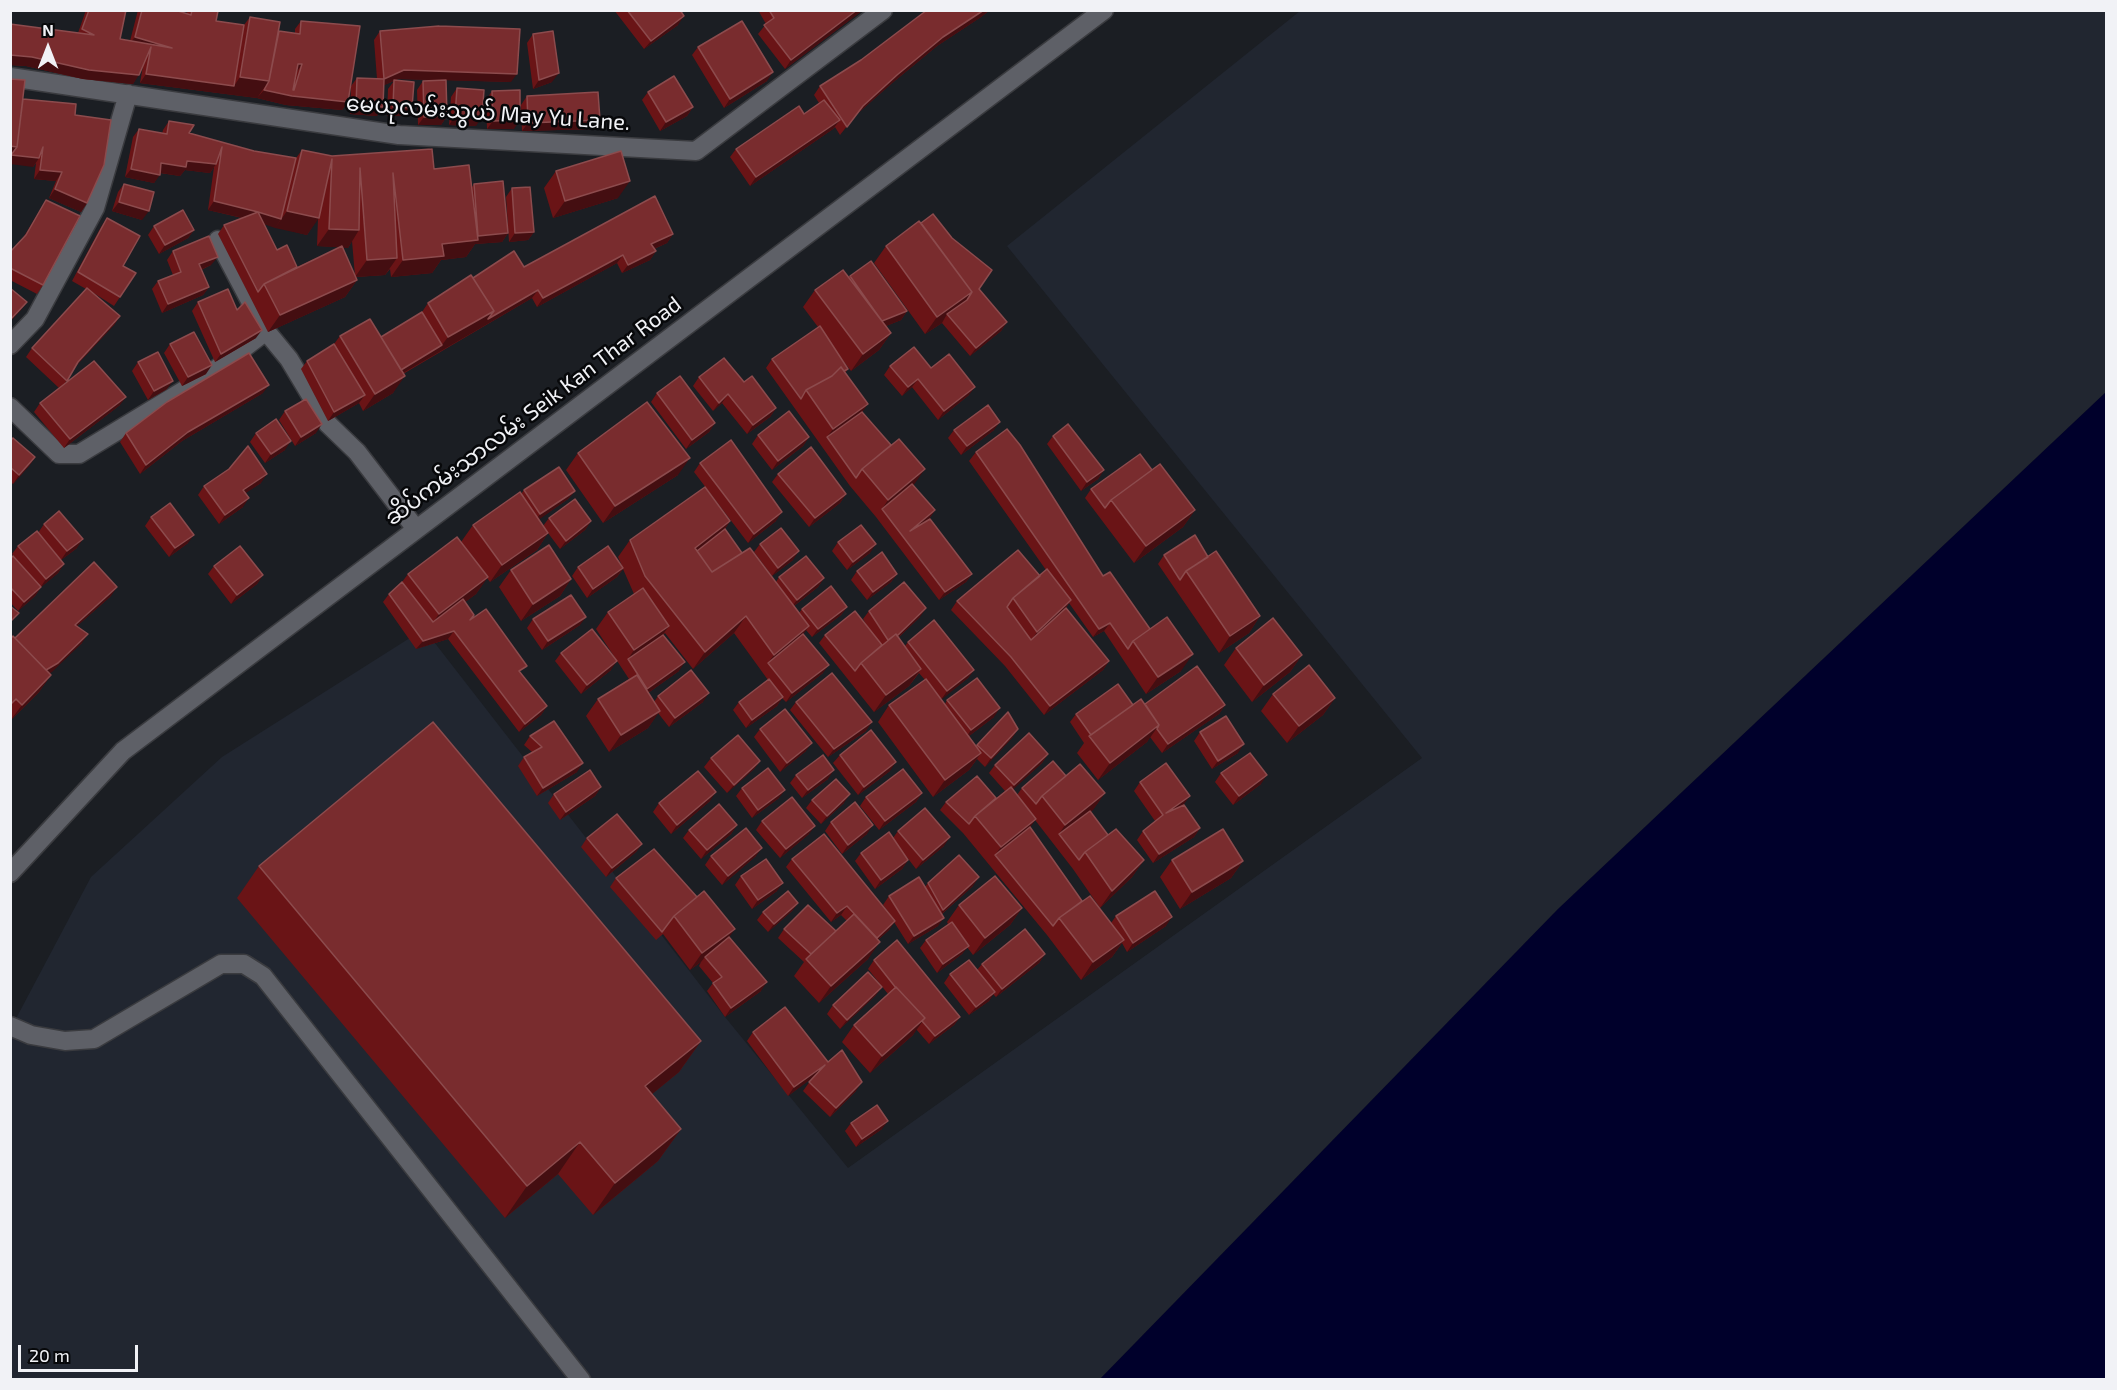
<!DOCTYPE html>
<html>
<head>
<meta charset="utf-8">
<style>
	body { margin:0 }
	#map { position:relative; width:2117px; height:1390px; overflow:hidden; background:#1b1e23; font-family:"Exo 2",sans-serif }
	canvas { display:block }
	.frame { position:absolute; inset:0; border:12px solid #f1f2f6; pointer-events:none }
	.north { position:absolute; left:18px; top:18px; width:60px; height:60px; -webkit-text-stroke:4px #07080a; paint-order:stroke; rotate:0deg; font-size:16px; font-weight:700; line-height:24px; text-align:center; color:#f1f2f6 }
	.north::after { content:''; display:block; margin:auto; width:21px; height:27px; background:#f1f2f6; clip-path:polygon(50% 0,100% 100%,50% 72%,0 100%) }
	.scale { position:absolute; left:18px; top:1345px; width:120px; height:27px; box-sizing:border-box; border:3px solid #f1f2f6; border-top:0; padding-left:8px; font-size:18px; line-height:21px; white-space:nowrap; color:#f1f2f6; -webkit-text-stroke:4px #07080a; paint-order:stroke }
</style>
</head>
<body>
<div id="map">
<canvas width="2117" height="1390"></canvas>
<div class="frame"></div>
<div class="north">N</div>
<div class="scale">20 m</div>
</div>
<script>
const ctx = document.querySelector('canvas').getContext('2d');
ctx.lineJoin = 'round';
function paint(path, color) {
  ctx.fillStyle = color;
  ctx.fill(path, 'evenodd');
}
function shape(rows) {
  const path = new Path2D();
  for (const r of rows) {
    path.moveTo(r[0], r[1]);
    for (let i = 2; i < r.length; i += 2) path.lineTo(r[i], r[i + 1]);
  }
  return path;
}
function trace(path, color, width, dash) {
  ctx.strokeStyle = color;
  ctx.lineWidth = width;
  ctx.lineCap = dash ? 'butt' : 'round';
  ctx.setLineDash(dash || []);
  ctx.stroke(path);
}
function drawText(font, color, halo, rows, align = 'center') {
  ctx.font = font + ' "Exo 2","Noto Sans Myanmar",sans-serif';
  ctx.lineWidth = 5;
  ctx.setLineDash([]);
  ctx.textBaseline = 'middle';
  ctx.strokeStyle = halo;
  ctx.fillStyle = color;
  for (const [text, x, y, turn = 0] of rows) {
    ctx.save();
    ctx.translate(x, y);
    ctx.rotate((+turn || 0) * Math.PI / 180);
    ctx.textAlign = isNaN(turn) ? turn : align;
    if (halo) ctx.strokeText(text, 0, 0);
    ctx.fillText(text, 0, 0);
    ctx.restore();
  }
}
paint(shape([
	[1300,11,2106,11,2106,392,1558,909,1100,1379,11,1380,11,1028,91,877,222,757,424,629,725,1017,848,1168,1422,758,1007,246]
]), '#212630');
paint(shape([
	[2106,392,2106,1379,1100,1379,1558,909]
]), '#00002b');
const minor = shape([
	[10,77,399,135,696,151,883,10],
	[218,240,266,331,289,359,328,424,357,452,416,529],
	[10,345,35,319,95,208,128,94],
	[10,407,59,454,79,454,206,377,266,331],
	[10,873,123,751,1104,10],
	[10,1026,31,1035,65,1041,94,1039,221,964,244,964,263,976,581,1380]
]);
trace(minor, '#3a3b3f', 21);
trace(minor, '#5e6067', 18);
paint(shape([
	[86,10,126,10,120,39,130,41,138,10,175,10,186,14,188,10,215,10,216,21,244,25,250,17,279,31,295,33,295,29,301,21,348,102,342,110,286,105,257,98,140,83,143,66,133,84,83,79,26,66,10,65,10,24,78,33],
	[614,10,680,10,678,25,644,49],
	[758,10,863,10,785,69,758,34,766,24],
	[927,10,990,10,981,17,937,46,891,84,856,115,840,135,835,127,833,129,750,186,730,157,736,149,804,114,819,103,814,95,820,86,861,60],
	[380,31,511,82,446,80,447,116,441,125,418,125,417,90,423,81,444,80,398,79,395,80,406,116,387,116,388,89,394,81,384,85,377,116,350,114,351,86,357,78,377,79,374,40],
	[533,34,552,82,533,89,527,43],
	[698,47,767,81,724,108,692,55],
	[457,88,476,126,449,125,451,97],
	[492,91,514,129,487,129,486,100],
	[648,92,693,107,687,116,660,131,642,100],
	[527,96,594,129,522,131,521,105],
	[23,99,75,115,87,203,81,212,49,198,56,181,34,179,36,163,33,167],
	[169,121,189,133,254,151,296,158,302,150,332,156,434,169,472,187,474,184,508,233,502,242,475,244,466,257,441,260,432,273,391,277,390,269,385,275,356,277,357,280,345,297,268,332,218,234,224,225,242,218,208,210,214,167,210,173,185,170,180,176,160,173,154,183,125,177,133,137,139,129,162,134,163,130],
	[318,218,317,246,340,247,297,267,277,250,264,224,307,235],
	[352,241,355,276,342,247,348,248],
	[556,171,618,198,553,218,544,188],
	[124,184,142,220,112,211,118,192],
	[512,188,534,232,528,240,509,242,506,197],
	[46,200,43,285,37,294,10,280,10,252,23,238],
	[107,218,120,297,114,306,92,292,120,316,114,325,75,367,65,383,120,405,64,448,34,412,40,403,59,388,26,357,32,348,86,289,72,281,101,227],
	[154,226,194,230,188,238,159,254,148,235],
	[673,234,667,243,654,249,656,251,650,260,622,273,617,263,537,307,532,298,403,374,393,393,363,411,359,403,328,421,301,369,307,361,334,344,340,336,381,337,422,312,428,303,473,278],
	[886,246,979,289,1007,322,1001,331,970,356,942,323,925,334,874,263],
	[173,251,211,265,201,270,209,287,203,295,162,313,152,289,158,281,173,275,167,260],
	[850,276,907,311,901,320,886,326,891,333,879,350,851,371,841,358,848,369,845,373,862,412,914,486,935,510,929,519,924,523,972,574,966,582,939,600,876,517,850,486,766,368,772,359,818,327,803,307,815,290],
	[198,302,237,310,256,338,215,362,192,311],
	[170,344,206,374,182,386,164,353],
	[138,362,167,389,148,400,132,371],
	[890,366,931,368,969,395,938,420,912,387,902,396,884,375],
	[699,377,744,382,776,408,770,417,747,434,722,403,713,411,693,386],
	[263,393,182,441,140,474,120,442,126,433],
	[657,393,715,423,709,432,686,449,651,402],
	[285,411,316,433,295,446,279,420],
	[954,430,994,430,961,455,948,438],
	[256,433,285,450,265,463,250,442],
	[758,435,809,437,803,446,772,470,752,444],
	[1053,436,1104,470,1098,479,1081,491,1047,444],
	[10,441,35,457,29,466,13,484,10,481],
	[976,452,1103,576,1150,629,1181,671,1146,694,1104,631,1093,637,1069,603,1066,608,1109,661,1103,670,1044,715,1005,666,951,610,957,601,1040,576,1046,570,969,461],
	[578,453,678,475,603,523,566,470],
	[700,463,776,521,748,543,694,472],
	[1152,470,1195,510,1183,527,1134,563,1085,498,1091,489],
	[778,474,846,494,840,503,809,527,772,482],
	[261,483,245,493,243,507,219,524,198,495,204,486],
	[524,490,575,491,568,499,539,519,543,526,549,518,591,521,585,530,560,549,548,533,537,550,490,582,487,578,476,594,465,602,472,619,521,674,547,706,541,715,519,732,448,639,416,649,383,602,389,594,402,582,408,574,461,542,473,525,521,494],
	[151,517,188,543,169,557,145,526],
	[730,521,725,529,742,553,776,582,779,577,824,578,818,587,794,606,799,613,802,609,847,607,841,615,812,637,806,630,803,634,823,673,786,702,782,698,777,706,746,728,733,710,739,702,768,680,734,633,693,669,665,633,663,635,679,671,648,693,654,702,658,696,703,702,669,727,658,713,648,728,609,752,586,716,598,699,629,679,596,629,608,612,634,594,623,569,617,577,587,598,572,576,578,567,623,568,618,557,630,540],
	[44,524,77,548,61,560,40,534,64,564,58,573,41,587,35,596,18,611,10,602,10,559,20,564,12,554,18,546,38,533],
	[838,542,870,553,847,570,832,551],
	[760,544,793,560,772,576,754,552],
	[1164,555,1260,616,1249,633,1219,653,1158,564],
	[214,566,263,575,257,584,231,604,208,574],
	[511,570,571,579,560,596,521,621,499,587],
	[857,571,897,574,891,582,867,600,851,580],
	[111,596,77,626,82,643,49,673,51,675,39,692,10,721,10,639],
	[869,611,920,617,898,638,905,646,908,642,974,670,968,678,941,699,945,704,947,700,994,717,969,736,976,746,1008,712,1018,729,1012,738,985,767,977,759,969,770,933,797,878,722,889,705,925,680,919,673,909,686,874,712,819,643,825,635,867,626,863,619],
	[533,619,580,625,542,650,527,628],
	[1236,648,1302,655,1290,672,1252,702,1224,665],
	[561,653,611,670,581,694,555,661],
	[1273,694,1335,698,1323,715,1287,743,1261,711],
	[796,702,866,731,828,757,790,710],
	[1145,704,1225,705,1219,714,1162,753,1150,737,1147,742,1098,780,1077,753,1084,743,1070,722,1076,714,1133,705],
	[760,729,806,751,780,772,754,737],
	[1200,732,1238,753,1212,769,1194,741],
	[530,736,577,772,537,796,518,766,524,757,532,752,524,745],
	[1048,754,1042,763,1013,789,1017,795,1022,788,1066,776,1105,793,1091,812,1108,835,1144,860,1132,877,1100,908,1073,869,1035,820,1030,827,1082,901,1111,923,1116,916,1166,926,1127,952,1122,943,1112,957,1081,980,1047,935,963,833,940,810,946,802,994,800,1005,791,989,773,995,765],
	[840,755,890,771,858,795,833,763],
	[711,758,760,761,754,769,727,793,704,767],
	[1221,773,1261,784,1233,805,1215,782],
	[796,775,828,779,802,798,790,783],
	[1140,782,1184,804,1181,806,1200,828,1194,837,1153,863,1137,840,1143,831,1155,821,1134,791],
	[601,787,595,796,560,820,548,803,554,794],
	[742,788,779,798,752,818,736,796],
	[922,793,916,802,879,830,860,806,866,797],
	[812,800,844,803,821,824,806,808],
	[710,801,671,834,653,812,659,803],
	[762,821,809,834,780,858,756,830],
	[831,822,867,834,842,854,825,831],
	[737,825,731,834,701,859,683,838,689,830],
	[898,831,944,846,916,869,906,856,908,860,902,869,875,889,855,861,861,853,893,838],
	[587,838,642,844,636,852,606,877,581,847],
	[711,856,756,856,722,885,705,865],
	[792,859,889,913,883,905,889,896,925,887,928,883,973,886,942,914,938,926,908,944,894,922,889,930,878,940,868,959,819,1003,794,976,804,962,778,938,784,929,836,931,847,921,841,915,831,922,786,867],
	[1172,860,1243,861,1231,878,1180,909,1160,877],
	[259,866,701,1041,679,1072,652,1094,681,1129,658,1161,593,1215,558,1174,505,1218,237,898],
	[741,876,777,891,752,909,735,885],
	[616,878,729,937,761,991,725,1017,707,991,713,983,699,966,701,962,690,970,663,934,656,940,610,887],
	[798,903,792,911,768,932,757,920,763,912],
	[959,905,1022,908,1010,925,973,955,967,947,962,954,937,973,920,948,926,940,948,924,947,922],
	[1045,954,1039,963,996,997,993,994,989,1001,969,1015,944,983,950,974,977,970,982,964],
	[874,960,960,1017,954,1025,929,1044,916,1029,913,1035,870,1073,842,1042,854,1025,888,994,868,969],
	[876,995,840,1029,827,1014,833,1005],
	[753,1032,828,1062,856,1091,830,1117,803,1091,813,1077,788,1096,747,1041],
	[851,1123,882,1129,856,1147,845,1131]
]), '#6a1416');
paint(shape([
	[857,10,863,10,785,69,791,60],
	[984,10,990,10,981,17,937,46,891,84,856,115,840,135,863,106,897,75,943,37],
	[684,16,678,25,644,49,651,41],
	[135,37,172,48,128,45],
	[10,55,32,57,139,75,133,84,83,79,26,66,10,65],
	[298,64,302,64,296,73],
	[404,70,517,74,511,82,398,79,378,88,384,79],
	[773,72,767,81,724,108,730,99],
	[559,73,552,82,533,89,539,80],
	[146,74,234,86,240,77,269,81,257,98,140,83],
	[264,90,348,102,342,110,286,105,257,98],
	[356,106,383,107,377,116,350,114],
	[393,107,412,108,406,116,387,116],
	[693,107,687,116,660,131,666,122],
	[447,116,441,125,418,125,424,117],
	[455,116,482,117,476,126,449,125],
	[520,120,514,129,487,129,493,121],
	[600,120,594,129,522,131,528,123],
	[840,120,833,129,750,186,756,177],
	[10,146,17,147,39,158,33,167,10,164],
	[187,161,216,164,210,173,185,170,180,176,155,172,161,163],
	[131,169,160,175,154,183,125,177],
	[40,170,62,172,56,181,34,179],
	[630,181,618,198,553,218,565,201],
	[55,189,87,203,81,212,49,198],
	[214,201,258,212,252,220,208,210],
	[119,202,149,211,142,220,112,211],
	[287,211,319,218,307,235,275,228],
	[258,212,281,219,275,228,252,220],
	[329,229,359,230,348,248,317,246],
	[194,230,188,238,159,254,165,245],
	[534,232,528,240,509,242,515,233],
	[508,233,502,242,475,244,466,257,441,260,432,273,391,277,403,260,442,244,474,241,478,236],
	[673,234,667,243,644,253,651,244],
	[656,251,650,260,622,273,628,265],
	[623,255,617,263,537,307,543,298],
	[218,257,211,265,193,273,199,264],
	[397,258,385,275,355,277,367,260],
	[357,280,345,297,268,332,280,315],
	[209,287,203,295,162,313,168,304],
	[538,290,532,298,386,383,393,375,442,345,448,337,494,311],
	[972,292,961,309,947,314,942,323,925,334,937,317],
	[27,302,21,310,10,322,10,320],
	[907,311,901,320,876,330,882,321],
	[120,316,114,325,72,370,78,362],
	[1007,322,1001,331,970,356,976,348],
	[262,330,256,338,215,362,221,354],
	[891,333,879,350,851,371,863,354],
	[212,365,206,374,182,386,188,377],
	[405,376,393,393,363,411,375,394],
	[918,379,912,387,902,396,908,387],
	[173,381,167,389,148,400,154,391],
	[269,385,263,393,182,441,140,474,146,465,188,432],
	[975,387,969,395,938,420,944,411],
	[728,394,722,403,713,411,719,403],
	[365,395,359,403,328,421,334,412],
	[126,397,120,405,64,448,70,439],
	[868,404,856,421,827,437,833,429],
	[776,408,770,417,747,434,753,425],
	[1000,422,994,430,961,455,967,446],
	[715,423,709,432,686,449,692,440],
	[322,424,316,433,295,446,301,437],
	[809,437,803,446,772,470,778,461],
	[291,441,285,450,265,463,271,454],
	[35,457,29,466,13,484,19,475],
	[690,458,678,475,603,523,615,506],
	[925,469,913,486,882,509,888,500],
	[1104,470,1098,479,1081,491,1087,482],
	[267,474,261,483,237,499,243,490],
	[575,491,568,499,534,523,540,514],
	[846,494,840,503,809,527,815,518],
	[249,498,243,507,219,524,225,515],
	[935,510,929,519,904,540,910,531],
	[1195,510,1183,527,1134,563,1146,546],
	[782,512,776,521,748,543,754,534],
	[591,521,585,530,560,549,566,541],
	[730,521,719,538,689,556,695,548],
	[548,533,537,550,490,582,502,565],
	[194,535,188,543,169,557,175,548],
	[83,539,77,548,61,560,67,551],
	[876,544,870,553,847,570,853,562],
	[799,551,793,560,772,576,778,568],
	[64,564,58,573,40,588,46,579],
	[623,568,617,577,587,598,593,589],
	[897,574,891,582,867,600,873,592],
	[972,574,966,582,939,600,945,592],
	[263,575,257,584,231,604,237,595],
	[488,577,476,594,427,631,439,614],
	[824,578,818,587,791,608,797,600],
	[571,579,560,596,521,621,533,604],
	[41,587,35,596,18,611,24,602],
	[117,587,111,596,69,633,75,625],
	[1071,600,1060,617,1025,649,1037,632],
	[847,607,841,615,812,637,818,629],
	[926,608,920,617,884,651,890,643],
	[746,616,734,633,693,669,705,652],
	[1260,616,1249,633,1219,653,1230,636],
	[586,617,580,625,542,650,548,641],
	[1110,623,1104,631,1093,637,1099,629],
	[669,626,657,643,628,659,634,650],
	[809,626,797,643,768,663,774,655],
	[454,631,448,639,416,649,423,641],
	[88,634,82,643,52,672,31,684],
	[1193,654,1181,671,1146,694,1158,677],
	[1302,655,1290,672,1252,702,1264,685],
	[617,661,611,670,581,694,587,685],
	[1109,661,1103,670,1044,715,1050,706],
	[685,662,679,671,641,698,647,689],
	[829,665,823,673,786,702,792,693],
	[921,669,909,686,874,712,886,695],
	[974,670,968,678,941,700,947,691],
	[51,675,39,692,10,721,22,705],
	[709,693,703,702,669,727,675,718],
	[783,697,777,706,746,728,752,720],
	[1335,698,1323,715,1287,743,1299,726],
	[1225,705,1219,714,1162,753,1168,744],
	[547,706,541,715,519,732,525,724],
	[1000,708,994,717,965,739,971,730],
	[660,711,648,728,609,752,621,735],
	[872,722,866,731,828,757,834,749],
	[1159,725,1147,742,1098,780,1110,763],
	[1018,729,1012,738,985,767,991,758],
	[812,743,806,751,780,772,787,763],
	[1244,744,1238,753,1212,769,1218,761],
	[981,753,969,770,933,797,945,780],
	[1048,754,1042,763,1008,794,1014,785],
	[760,761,754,769,727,793,734,785],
	[896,762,890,771,858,795,864,787],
	[583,763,577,772,537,796,543,788],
	[834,770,828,779,802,798,808,790],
	[1267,775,1261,784,1233,805,1239,796],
	[601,787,595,796,560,820,566,812],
	[785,790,779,798,752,818,758,810],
	[716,792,710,801,671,834,677,825],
	[922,793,916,802,879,830,885,821],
	[1105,793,1093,810,1061,836,1059,834,1065,825],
	[850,794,844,803,821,824,827,816],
	[1190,796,1184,804,1160,822,1166,813],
	[1036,819,1024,836,995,855,1001,847],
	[737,825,731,834,701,859,707,850],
	[873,825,867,834,842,854,848,845],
	[815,826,809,834,780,858,786,849],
	[1200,828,1194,837,1153,863,1159,854],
	[950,837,944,846,916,869,923,860],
	[642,844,636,852,606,877,612,868],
	[762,848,756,856,722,885,728,876],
	[908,860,902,869,875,889,881,880],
	[1144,860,1132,877,1100,908,1112,891],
	[1243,861,1231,878,1180,909,1192,892],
	[979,877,973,886,937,918,943,910],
	[783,883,777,891,752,909,758,900],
	[798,903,792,911,768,932,774,924],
	[847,906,841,915,831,922,837,913],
	[1022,908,1010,925,973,955,985,938],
	[1172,917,1166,926,1127,952,1133,943],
	[944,918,938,926,908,944,914,936],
	[895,921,889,930,870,947,877,938],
	[735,929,723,946,705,957,701,962,690,970,702,953],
	[1124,940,1112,957,1081,980,1093,962],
	[880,942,868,959,819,1003,831,986],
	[969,946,962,954,937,973,943,964],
	[1045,954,1039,963,996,997,1002,989],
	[767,982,761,991,725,1017,731,1008],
	[882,987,876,995,840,1029,847,1020],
	[995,992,989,1001,969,1015,976,1007],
	[960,1017,954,1025,929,1044,935,1036],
	[925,1018,913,1035,870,1073,882,1056],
	[701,1041,679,1072,623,1118,645,1086],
	[825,1065,819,1073,788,1096,794,1087],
	[862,1082,856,1091,830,1117,836,1108],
	[888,1121,882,1129,856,1147,862,1139],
	[681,1129,658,1161,593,1215,615,1183],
	[580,1142,558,1174,505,1218,527,1186]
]), '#440e11');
const building = shape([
	[89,10,126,10,120,39,172,48,135,37,142,10,175,10,191,15,192,10,215,10,218,11,216,21,244,25,234,86,146,74,151,47,139,75,89,70,32,57,10,55,10,24,94,35,82,29,89,10],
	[627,10,680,10,684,16,651,41,627,10],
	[769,10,857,10,791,60,764,25,774,18,769,10],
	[927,10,984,10,943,37,897,75,863,106,847,127,820,86,861,60,927,10],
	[250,17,280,22,269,81,240,77,250,17],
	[301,21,360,26,348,102,292,96,264,90,269,81,279,31,300,34,301,21],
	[298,64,302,64,294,90,293,90,298,64],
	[742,21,773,72,730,99,698,47,742,21],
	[439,26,520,29,517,74,404,70,384,79,380,31,439,26],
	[553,31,559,73,539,80,533,34,553,31],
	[674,76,693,107,666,122,648,92,674,76],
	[357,78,384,79,383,107,356,106,357,78],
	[10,79,25,80,17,147,10,146,10,79],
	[394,80,414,82,412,108,393,107,394,80],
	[446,80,447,116,424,117,423,81,446,80],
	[457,88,484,90,482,117,455,116,457,88],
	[520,90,520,120,493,121,492,91,520,90],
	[598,92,600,120,528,123,527,96,598,92],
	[23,99,76,104,75,115,111,120,104,165,87,203,55,189,62,172,40,170,43,147,39,158,11,155,17,147,23,99],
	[824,100,840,120,756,177,736,149,799,106,804,114,824,100],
	[169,121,194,125,189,133,254,151,296,158,281,219,258,212,277,250,287,245,297,267,264,284,258,292,224,225,258,212,214,201,222,147,216,164,187,161,186,167,161,163,160,175,131,169,139,129,167,134,169,121],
	[432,149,434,169,469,165,478,240,442,244,444,256,403,260,393,173,397,258,367,260,360,168,359,230,329,229,332,159,319,218,287,211,302,150,332,156,432,149],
	[621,151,630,181,565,201,556,171,621,151],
	[503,181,508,233,478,236,474,184,503,181],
	[124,184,154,192,149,211,119,202,124,184],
	[530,187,534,232,515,233,512,188,530,187],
	[655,196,673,234,651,244,656,251,628,265,623,255,543,298,538,290,488,319,494,311,473,278,514,251,524,267,655,196],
	[46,200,80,216,43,285,10,268,10,252,26,235,46,200],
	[183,210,194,230,165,245,154,226,183,210],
	[933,214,952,238,992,270,979,289,1007,322,976,348,947,314,967,300,972,292,921,223,933,214],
	[107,218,140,236,123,266,136,273,120,297,78,272,107,218],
	[919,221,972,292,937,317,886,246,919,221],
	[209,236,218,257,199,264,209,287,168,304,158,281,181,272,173,251,209,236],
	[342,246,357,280,280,315,264,284,342,246],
	[871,261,907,311,882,321,874,310,850,276,871,261],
	[843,270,891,333,863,354,815,290,843,270],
	[471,275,494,311,448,337,428,303,471,275],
	[10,288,27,302,10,320,10,288],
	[87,288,120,316,78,362,67,381,32,348,87,288],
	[228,289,237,310,245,302,262,330,221,354,198,302,228,289],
	[422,312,442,345,401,370,381,337,422,312],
	[370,319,405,376,375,394,340,336,370,319],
	[820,326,848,369,844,371,841,367,832,376,806,390,801,399,772,359,820,326],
	[194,332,212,365,188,377,170,344,194,332],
	[334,344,365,395,334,412,307,361,334,344],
	[914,347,931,368,949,354,975,387,944,411,918,379,908,387,890,366,914,347],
	[158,352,173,381,154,391,138,362,158,352],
	[249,353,269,385,188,432,146,465,126,433,167,402,249,353],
	[724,358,744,382,752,376,776,408,753,425,728,394,719,403,699,377,724,358],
	[94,361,126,397,70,439,40,403,94,361],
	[841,367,868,404,833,429,806,390,832,376,841,367],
	[680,376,715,423,692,440,657,393,680,376],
	[306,399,322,424,301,437,285,411,306,399],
	[647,402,690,458,615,506,578,453,647,402],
	[988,405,1000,422,967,446,954,430,988,405],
	[789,411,809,437,778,461,758,435,789,411],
	[862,412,891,445,862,469,856,478,827,437,862,412],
	[276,419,291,441,271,454,256,433,276,419],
	[1068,424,1104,470,1087,482,1053,436,1068,424],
	[1007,429,1020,445,1103,576,1110,572,1150,629,1133,641,1128,649,1110,623,1099,629,976,452,1007,429],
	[13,438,35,457,19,475,10,467,10,441,13,438],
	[899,439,925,469,888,500,862,469,899,439],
	[731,440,782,512,754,534,700,463,731,440],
	[248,446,267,474,243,490,249,498,225,515,204,486,229,469,248,446],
	[811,447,846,494,815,518,778,474,811,447],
	[1140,454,1152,470,1111,500,1105,508,1091,489,1140,454],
	[1160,464,1195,510,1146,546,1111,500,1160,464],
	[559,467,575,491,540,514,524,490,559,467],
	[912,484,935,510,910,531,930,519,972,574,945,592,882,509,912,484],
	[705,487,730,521,695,548,712,572,750,548,809,626,774,655,746,616,705,652,645,576,630,540,705,487],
	[520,492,548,533,502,565,473,525,520,492],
	[575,499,591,521,566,541,549,518,575,499],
	[170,503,194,535,175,548,151,517,170,503],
	[59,511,83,539,67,551,44,524,59,511],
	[861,525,876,544,853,562,838,542,861,525],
	[781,528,799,551,778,568,760,544,781,528],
	[725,529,742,553,712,572,697,551,725,529],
	[37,531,64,564,46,579,18,546,37,531],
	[1195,535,1208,557,1186,571,1180,580,1164,555,1195,535],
	[457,537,488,577,439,614,408,574,457,537],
	[549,545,571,579,533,604,511,570,549,545],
	[240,546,263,575,237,595,214,566,240,546],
	[608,546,623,568,593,589,578,567,608,546],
	[1018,550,1040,576,1013,598,1007,607,1031,640,1066,608,1109,661,1050,706,1011,657,957,601,1018,550],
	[1216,551,1260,616,1230,636,1186,571,1216,551],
	[882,552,897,574,873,592,857,571,882,552],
	[13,556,41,587,24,602,10,587,10,559,13,556],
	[806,556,824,578,797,600,779,577,806,556],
	[94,562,117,587,75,625,88,634,58,663,46,670,15,638,94,562],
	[1047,569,1071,600,1037,632,1013,598,1047,569],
	[402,582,433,622,463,599,474,615,470,620,486,609,527,666,519,671,547,706,525,724,454,631,423,641,389,594,402,582],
	[904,582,926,608,897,636,896,634,888,640,869,611,904,582],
	[831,586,847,607,818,629,802,609,831,586],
	[643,588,669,626,634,650,608,612,643,588],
	[571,595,586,617,548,641,533,619,571,595],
	[10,606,19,613,10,622,10,606],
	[855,611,882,645,861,663,855,671,825,635,855,611],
	[1167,617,1193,654,1158,677,1133,641,1167,617],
	[1273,618,1302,655,1264,685,1236,648,1273,618],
	[934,620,974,670,947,691,908,642,934,620],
	[592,629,617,661,587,685,561,653,592,629],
	[803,634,829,665,792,693,768,663,803,634],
	[896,634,921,669,886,695,861,663,896,634],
	[663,635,685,662,647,689,628,659,663,635],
	[13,636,51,675,22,705,16,699,10,705,10,639,13,636],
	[1309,665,1335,698,1299,726,1273,694,1309,665],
	[1197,666,1225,705,1168,744,1157,729,1159,725,1145,704,1197,666],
	[691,670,709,693,675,718,658,696,691,670],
	[832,673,872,722,834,749,796,702,832,673],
	[637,675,660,711,621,735,598,699,637,675],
	[977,678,1000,708,971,730,947,700,977,678],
	[769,679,783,697,752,720,739,702,769,679],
	[926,679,981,753,945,780,889,705,926,679],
	[1118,684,1133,705,1091,735,1076,714,1118,684],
	[1141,699,1159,725,1110,763,1089,736,1141,699],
	[785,709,812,743,787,763,760,729,785,709],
	[1008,712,1018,729,991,758,977,745,1008,712],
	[1226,716,1244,744,1218,761,1200,732,1226,716],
	[554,721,583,763,543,788,524,757,542,747,530,736,554,721],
	[433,722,701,1041,645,1086,681,1129,615,1183,580,1142,527,1186,259,866,433,722],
	[871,730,896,762,864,787,840,755,871,730],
	[1029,733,1048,754,1014,785,995,765,1029,733],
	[738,735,760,761,734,785,711,758,738,735],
	[1250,753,1267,775,1239,796,1221,773,1250,753],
	[823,755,834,770,808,790,796,775,823,755],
	[1053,761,1066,776,1042,796,1036,804,1022,788,1053,761],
	[1166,763,1190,796,1166,813,1184,805,1200,828,1159,854,1143,831,1163,815,1140,782,1166,763],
	[1080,764,1105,793,1065,825,1042,796,1080,764],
	[768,768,785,790,758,810,742,788,768,768],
	[903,769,922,793,885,821,866,797,903,769],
	[590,770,601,787,566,812,554,794,590,770],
	[698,771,716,792,677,825,659,803,698,771],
	[977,776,996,798,975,816,969,824,946,802,977,776],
	[836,779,850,794,827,816,812,800,836,779],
	[1011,787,1036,819,1001,847,975,816,1011,787],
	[792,797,815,826,786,849,762,821,792,797],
	[855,802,873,825,848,845,831,822,855,802],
	[719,804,737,825,707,850,689,830,719,804],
	[925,808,950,837,923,860,898,831,925,808],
	[1090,811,1108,835,1085,852,1079,860,1059,834,1090,811],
	[617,814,642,844,612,868,587,838,617,814],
	[1030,827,1082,901,1059,918,1053,926,995,855,1030,827],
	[746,828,762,848,728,876,711,856,746,828],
	[1116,829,1144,860,1112,891,1085,852,1116,829],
	[1223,829,1243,861,1192,892,1172,860,1223,829],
	[889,832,908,860,881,880,861,853,889,832],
	[824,834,895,921,877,938,847,906,837,913,792,859,824,834],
	[654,849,697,897,674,916,662,932,616,878,654,849],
	[959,855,979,877,943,910,928,883,959,855],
	[766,859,783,883,758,900,741,876,766,859],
	[995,876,1022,908,985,938,959,905,995,876],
	[919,877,944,918,914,936,889,896,919,877],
	[704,891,735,929,702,953,674,916,704,891],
	[788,891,798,903,774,924,763,912,788,891],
	[1155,891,1172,917,1133,943,1116,916,1155,891],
	[1090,896,1124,940,1093,962,1059,918,1090,896],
	[808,905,836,931,811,954,784,929,808,905],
	[854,914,880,942,831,986,806,959,854,914],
	[952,922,969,946,943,964,926,940,952,922],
	[1025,929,1045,954,1002,989,982,964,1025,929],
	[729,937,767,982,731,1008,713,983,722,977,705,957,729,937],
	[897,940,960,1017,935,1036,922,1021,925,1018,896,987,896,988,874,960,897,940],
	[969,960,995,992,976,1007,950,974,969,960],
	[868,972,882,987,847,1020,833,1005,868,972],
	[896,987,925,1018,882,1056,854,1025,896,987],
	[785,1007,828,1062,842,1050,862,1082,836,1108,809,1082,825,1065,794,1087,753,1032,785,1007],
	[877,1105,888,1121,862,1139,851,1123,877,1105]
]);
paint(building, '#792c2e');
trace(building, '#8c4b4d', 1.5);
drawText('22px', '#f1f2f6', '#07080a', [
	["မေယုလမ်းသွယ် May Yu Lane.",488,113,4],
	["ဆိပ်ကမ်းသာလမ်း Seik Kan Thar Road",533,411,-37]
]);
</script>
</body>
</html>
